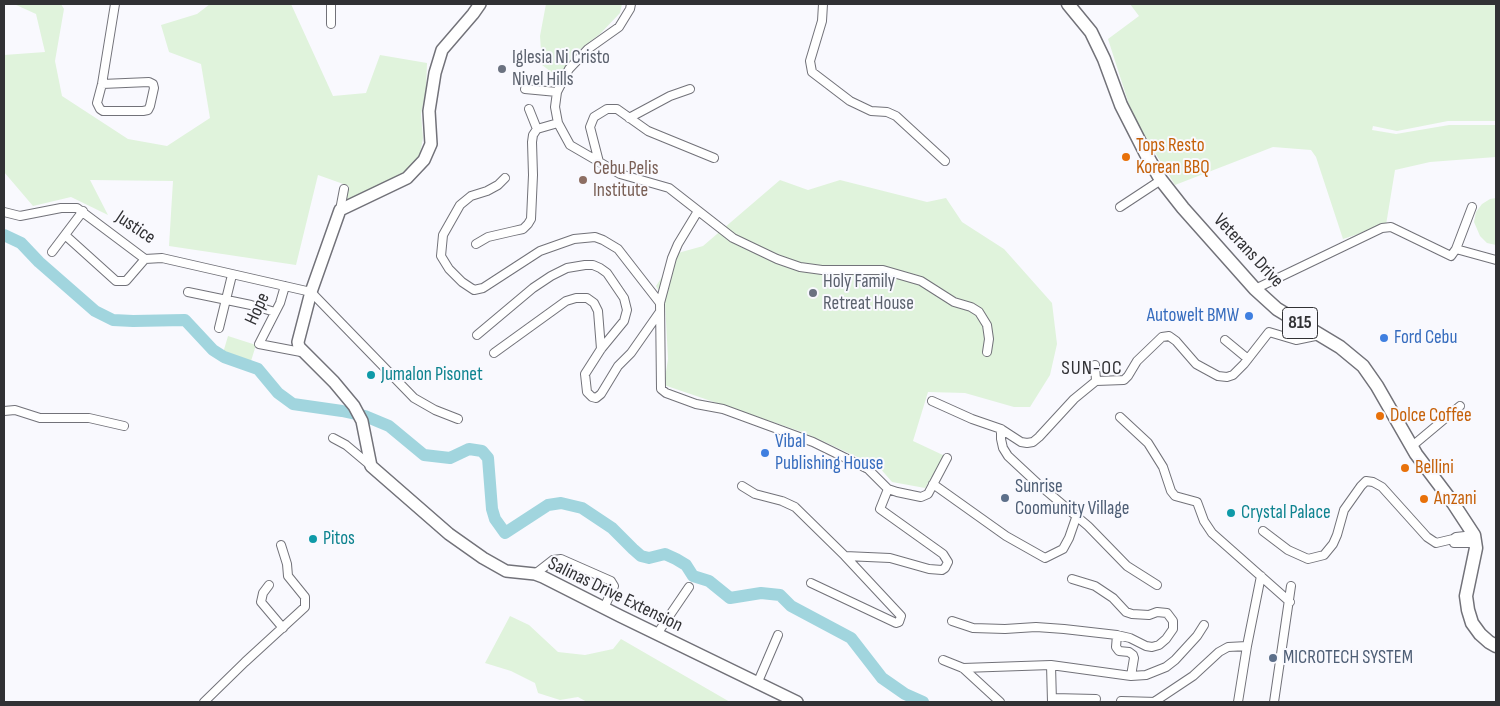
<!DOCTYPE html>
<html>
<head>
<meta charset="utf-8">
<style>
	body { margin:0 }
	#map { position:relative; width:1500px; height:706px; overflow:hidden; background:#f9f9fe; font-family:"Sofia Sans Condensed",sans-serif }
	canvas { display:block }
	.frame { position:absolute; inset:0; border:5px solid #313134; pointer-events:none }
</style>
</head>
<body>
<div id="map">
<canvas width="1500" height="706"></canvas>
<div class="frame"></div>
</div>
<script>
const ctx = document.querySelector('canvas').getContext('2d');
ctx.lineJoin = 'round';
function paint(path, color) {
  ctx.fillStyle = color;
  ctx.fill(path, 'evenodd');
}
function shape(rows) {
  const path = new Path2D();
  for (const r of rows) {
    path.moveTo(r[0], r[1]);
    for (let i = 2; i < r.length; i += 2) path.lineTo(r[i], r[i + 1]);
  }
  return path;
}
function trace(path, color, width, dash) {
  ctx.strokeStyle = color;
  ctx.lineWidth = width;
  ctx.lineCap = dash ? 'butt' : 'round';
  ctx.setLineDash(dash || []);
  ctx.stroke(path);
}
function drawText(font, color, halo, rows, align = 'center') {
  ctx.font = font + ' "Sofia Sans Condensed",sans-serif';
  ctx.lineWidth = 4;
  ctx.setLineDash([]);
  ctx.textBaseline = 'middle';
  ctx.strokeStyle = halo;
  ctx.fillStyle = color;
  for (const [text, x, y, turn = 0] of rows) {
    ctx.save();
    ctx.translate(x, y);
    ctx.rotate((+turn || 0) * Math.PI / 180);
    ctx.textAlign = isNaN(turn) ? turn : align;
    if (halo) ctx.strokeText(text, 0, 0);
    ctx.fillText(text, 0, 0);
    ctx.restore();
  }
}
paint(shape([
	[14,4,61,4,64,9,55,61,62,96,128,139,167,146,210,118,201,64,169,52,161,25,197,14,210,4,291,4,333,96,366,93,380,55,427,63,426,89,421,114,423,138,420,154,406,173,346,205,344,198,349,186,318,175,296,265,169,246,173,181,90,180,108,215,71,197,33,206,4,172,4,55,45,52,36,14],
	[546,4,622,4,620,13,600,34,579,50,558,77,542,65,540,36],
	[1130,4,1496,4,1496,121,1448,121,1397,131,1373,126,1372,130,1396,134,1449,125,1496,125,1496,157,1430,162,1395,170,1386,225,1343,239,1316,157,1311,150,1273,147,1175,185,1133,117,1108,39,1139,16],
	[780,180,808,190,840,180,927,202,946,198,962,222,1004,249,1052,303,1057,344,1050,375,1030,407,1014,407,965,393,928,392,913,441,945,456,925,488,892,482,879,467,805,433,664,385,668,359,665,302,656,286,678,253,703,246],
	[1496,198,1496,245,1487,243,1480,236,1474,222,1476,212,1482,204,1490,199],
	[228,336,256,345,251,361,223,353],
	[510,616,529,625,558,652,585,655,613,649,621,639,730,702,587,702,578,697,560,700,538,693,535,683,511,671,485,663]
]), '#e0f3dc');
trace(shape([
	[4,235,21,243,39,262,95,311,113,320,133,321,185,320,213,350,224,357,258,369,278,393,293,404,342,411,365,416,389,426,424,455,450,458,469,449,482,451,488,458,492,509,495,519,505,533,548,505,561,503,582,508,612,528,633,549,641,556,649,558,665,554,676,559,686,565,693,576,709,581,730,598,761,593,780,595,791,606,851,638,882,678,905,694,923,702]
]), '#a1d5de', 12);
const street = shape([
	[631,4,630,9,619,27,588,49,569,69,557,92,555,107,558,123,570,145,620,174,669,188,733,238,777,259,800,267,822,270,883,270,921,281,954,302,971,307,979,312,987,325,989,339,987,352],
	[823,4,822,21,810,61,812,72,850,101,871,111,887,112,896,116,945,161],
	[331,24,331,4],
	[102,84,149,82,153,84,154,88,150,106,148,110,143,111,103,111,100,109,97,103,102,84,115,4],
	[525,89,557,92],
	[529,109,537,129],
	[629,118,670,96,690,89],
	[599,162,590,127,594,117,607,109,617,109,648,131,714,158],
	[505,178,498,185,487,191,471,196,460,205,443,235,441,256,449,269,462,282,474,290,483,288,540,251,574,239,595,237,603,240,618,249,660,303],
	[1120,207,1161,180],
	[340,210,344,189],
	[698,211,678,244,672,258,660,303,661,389,666,393,696,404,723,409,813,442,868,469,888,489,897,492,921,497,928,494,947,458],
	[4,212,20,216,61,208,77,208,145,259,162,258,311,292,414,398,435,410,458,419],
	[65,235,116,281,126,281,145,259],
	[476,244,488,237,514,231,523,229,528,224,531,219,533,175,532,142,533,135,537,129,558,123],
	[1456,249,1496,260],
	[52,252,83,211],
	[285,286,280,303,259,344,301,352],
	[1255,289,1382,228,1391,227,1451,256,1456,249,1472,207],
	[188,292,251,305,275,312],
	[219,328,232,275],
	[477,335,533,288,551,276,567,268,585,265,593,265,600,268,607,273,624,298,627,310,624,321,601,349,585,374,587,392,592,397,596,398,601,394,618,366,631,353,659,313],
	[1225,340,1248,359],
	[494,353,566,301,576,298,587,298,594,303,598,311,601,349],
	[1095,365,1096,381],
	[932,401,972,419,1001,429,1021,442,1027,443,1033,442,1039,437,1074,399,1096,381,1124,380,1128,376,1137,361,1162,337,1169,336,1176,341,1196,364,1218,376,1227,377,1233,375,1244,364,1269,332,1296,340,1320,335],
	[4,411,15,410,40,418,89,418,124,426],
	[1120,417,1148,443,1163,467,1171,491,1175,496,1197,502,1204,521,1212,533,1290,602],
	[1001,429,1001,439,1003,448,1008,456,1037,483,1088,526,1127,566,1157,585],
	[333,438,346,445,371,466],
	[1411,447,1460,406],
	[933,484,1006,536,1045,558,1063,549,1069,538,1077,515],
	[742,486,755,494,782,501,795,507,845,556,890,558,929,569,942,570,945,568,948,562,943,554,880,509,888,489],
	[1263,531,1288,550,1308,559,1324,555,1333,544,1337,535,1344,510,1361,486,1366,481,1373,482,1382,487,1427,537,1436,543,1453,539,1456,537,1474,535],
	[1453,539,1454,543,1475,543],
	[535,574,553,560,561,559,611,581,614,586,604,608],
	[811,583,896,623,899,622,901,616,845,556],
	[269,585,263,593,261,602,283,628],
	[952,621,973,628,1005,629,1036,627,1064,629,1117,635,1130,638,1146,646,1152,647,1159,645,1166,639,1173,629,1173,621,1167,613,1157,612,1149,615,1132,614,1126,612,1113,598,1095,586,1072,579],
	[657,634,689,587],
	[1117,635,1116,647,1119,651,1129,652,1133,655,1134,658,1131,676],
	[943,660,963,668,1000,702],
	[1051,665,1052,702],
	[963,668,1051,665,1131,676,1146,675,1166,667,1175,660,1197,636,1204,625],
	[757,684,778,635],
	[1053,698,1096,699],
	[204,702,245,662,305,607,305,597,288,576,287,564,281,545],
	[1121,702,1121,701,1157,702],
	[1154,702,1193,676,1219,652,1228,647,1247,646],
	[1238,702,1247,646,1261,576],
	[1274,702,1291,586]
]);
const secondary = shape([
	[480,4,473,14,442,50,435,73,429,111,431,144,424,160,407,178,340,210,311,292,298,342,299,347,334,382,354,406,362,421,371,466,449,534,483,558,506,571,535,574,543,577,620,616,797,702]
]);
const primary = shape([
	[1068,4,1091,32,1104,59,1121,105,1146,154,1161,180,1183,208,1255,289,1277,309,1340,347,1363,366,1377,386,1416,454,1453,503,1474,535,1476,548,1466,596,1468,610,1472,623,1480,634,1489,642,1496,646]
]);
trace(street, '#727279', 10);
trace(secondary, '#727279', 14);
trace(primary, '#727279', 15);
trace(street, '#fff', 8);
trace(secondary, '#fff', 11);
trace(primary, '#fff', 12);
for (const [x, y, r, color] of [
	[502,69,5,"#6b7280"],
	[1126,157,5,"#e8710a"],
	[583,180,5,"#8d6e63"],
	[813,293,5,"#6b7280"],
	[1249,316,5,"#3f7fe0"],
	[1384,338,5,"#3f7fe0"],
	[371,375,5,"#0f9aa8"],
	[1380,416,5,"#e8710a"],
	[765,453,5,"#3f7fe0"],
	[1405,468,5,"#e8710a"],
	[1005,498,5,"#5c6f8a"],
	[1424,499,5,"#e8710a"],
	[1231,513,5,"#0f9aa8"],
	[313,539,5,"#0f9aa8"],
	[1273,658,5,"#5c6f8a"]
]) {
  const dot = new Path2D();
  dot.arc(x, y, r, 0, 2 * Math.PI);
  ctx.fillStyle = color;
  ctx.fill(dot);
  trace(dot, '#f9f9fe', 2);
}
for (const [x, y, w] of [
	[1300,323,35]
]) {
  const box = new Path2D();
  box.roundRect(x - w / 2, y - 15.5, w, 31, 4);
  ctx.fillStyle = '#f9f9fe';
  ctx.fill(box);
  trace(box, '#313134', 1);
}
drawText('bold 18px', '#313134', null, [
	["815",1300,323]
]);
drawText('19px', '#5b616d', '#f9f9fe', [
	["Iglesia Ni Cristo",512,58],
	["Nivel Hills",512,80],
	["Holy Family",823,282],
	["Retreat House",823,304]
], 'left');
drawText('19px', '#c56008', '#f9f9fe', [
	["Tops Resto",1136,146],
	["Korean BBQ",1136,168],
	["Dolce Coffee",1390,416],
	["Bellini",1415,468],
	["Anzani",1434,499]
], 'left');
drawText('19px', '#785e54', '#f9f9fe', [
	["Cebu Pelis",593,169],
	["Institute",593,191]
], 'left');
drawText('19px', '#313134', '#f9f9fe', [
	["Justice",135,228,34],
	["Veterans Drive",1248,251,47],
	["Hope",258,309,-65],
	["Salinas Drive Extension",615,595,26]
]);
drawText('19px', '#366cbe', '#f9f9fe', [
	["Autowelt BMW",1239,316,"right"],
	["Ford Cebu",1394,338],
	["Vibal",775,442],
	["Publishing House",775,464]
], 'left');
drawText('19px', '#0d838f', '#f9f9fe', [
	["Jumalon Pisonet",381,375],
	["Crystal Palace",1241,513],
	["Pitos",323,539]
], 'left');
drawText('19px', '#4e5e75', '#f9f9fe', [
	["Sunrise",1015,487],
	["Coomunity Village",1015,509],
	["MICROTECH SYSTEM",1283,658]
], 'left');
ctx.letterSpacing = '1px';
drawText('20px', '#313134', '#f9f9fe', [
	["SUN-OC",1092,369]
]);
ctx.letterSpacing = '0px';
</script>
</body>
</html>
